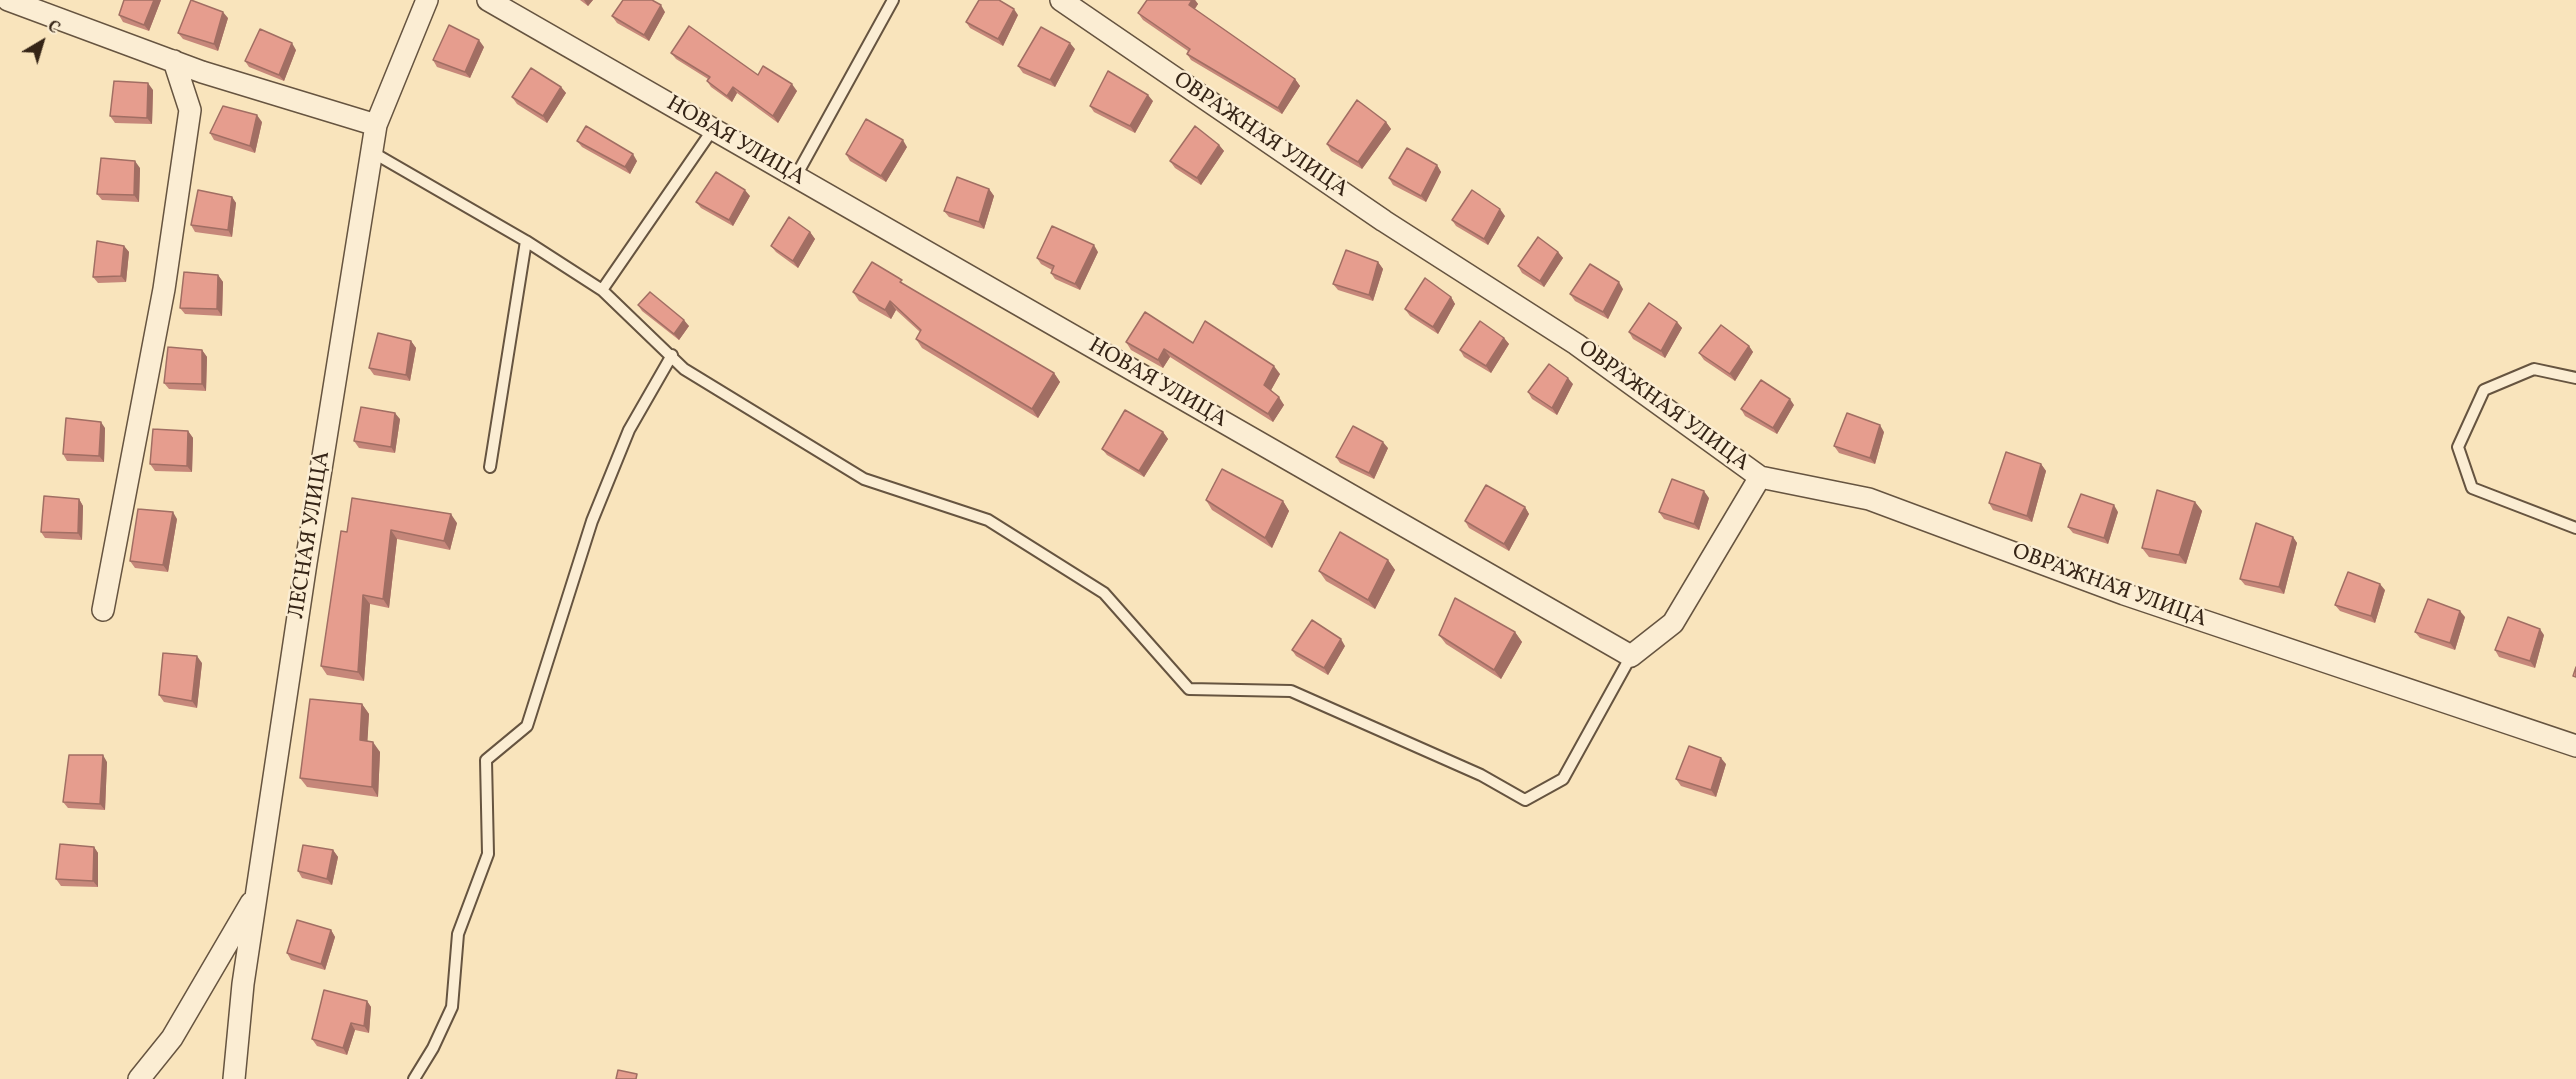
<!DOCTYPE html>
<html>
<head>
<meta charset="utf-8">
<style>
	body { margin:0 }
	#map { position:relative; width:2576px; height:1079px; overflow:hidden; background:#f9e4bc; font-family:Vollkorn,serif }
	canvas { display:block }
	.north { position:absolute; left:12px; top:12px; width:60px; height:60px; -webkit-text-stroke:4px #fbedd3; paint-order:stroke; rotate:38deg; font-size:16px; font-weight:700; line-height:24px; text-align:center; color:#352416 }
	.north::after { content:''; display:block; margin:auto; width:21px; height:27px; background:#352416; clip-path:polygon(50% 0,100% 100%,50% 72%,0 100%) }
</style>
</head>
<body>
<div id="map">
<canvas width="2576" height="1079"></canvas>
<div class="north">С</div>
</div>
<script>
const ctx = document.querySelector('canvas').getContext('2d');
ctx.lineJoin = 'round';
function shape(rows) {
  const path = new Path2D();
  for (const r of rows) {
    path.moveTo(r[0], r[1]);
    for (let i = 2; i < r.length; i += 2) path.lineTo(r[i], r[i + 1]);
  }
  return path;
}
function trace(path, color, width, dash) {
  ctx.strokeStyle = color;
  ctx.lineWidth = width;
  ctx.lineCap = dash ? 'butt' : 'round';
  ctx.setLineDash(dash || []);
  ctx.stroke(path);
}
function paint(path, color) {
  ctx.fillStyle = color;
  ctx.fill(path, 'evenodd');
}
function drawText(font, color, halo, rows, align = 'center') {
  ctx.font = font + ' Vollkorn,serif';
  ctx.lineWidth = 5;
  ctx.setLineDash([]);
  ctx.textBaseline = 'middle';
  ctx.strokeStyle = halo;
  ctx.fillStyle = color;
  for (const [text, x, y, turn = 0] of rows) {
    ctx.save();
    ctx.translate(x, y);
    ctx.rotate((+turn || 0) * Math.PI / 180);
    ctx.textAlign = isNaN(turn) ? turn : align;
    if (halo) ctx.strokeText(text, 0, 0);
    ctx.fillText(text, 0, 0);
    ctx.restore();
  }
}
const service = shape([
	[372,152,526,241,602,290,684,369,864,479,988,520,1104,593,1189,689,1291,691,1481,775,1525,800,1563,779,1631,656],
	[796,176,893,0],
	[602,290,713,129],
	[2576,378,2534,369,2484,390,2458,447,2472,488,2576,528],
	[490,467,526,241],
	[414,1079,433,1048,452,1007,458,934,488,854,486,760,527,726,592,521,629,430,672,355]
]);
const minor = shape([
	[8,0,202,72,376,125],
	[488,0,1631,656,1673,623,1760,477],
	[1061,0,1384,221,1576,344,1760,477,1869,499,2124,594,2576,746],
	[103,610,164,289,190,110,174,61],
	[139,1079,172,1038,251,903],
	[234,1079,243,984,306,563,376,125,427,0]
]);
trace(service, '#665440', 14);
trace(minor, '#665440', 24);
trace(service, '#fbedd3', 10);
trace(minor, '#fbedd3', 21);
paint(shape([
	[161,0,149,31,123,22,119,15],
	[580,0,593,0,588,6],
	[1147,0,1195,0,1198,4,1195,9,1295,79,1300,86,1282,114,1191,60,1187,54,1188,51,1143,20,1138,13],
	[665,12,649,41,617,23,612,16],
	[1018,15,1003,46,970,28,966,22],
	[228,18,218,51,183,39,178,33],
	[484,47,470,78,437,67,433,60],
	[1075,49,1055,87,1023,73,1018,66],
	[296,50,284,81,249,67,245,61],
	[671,53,758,75,797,91,778,123,737,93,732,102,711,87,707,81,708,79,676,59],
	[561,87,566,93,547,123,517,104,512,97],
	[153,90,152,124,115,123,110,116],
	[1153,101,1135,133,1094,112,1090,106],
	[262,122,255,153,214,140,210,133],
	[1386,122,1391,129,1362,169,1331,151,1327,144],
	[577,141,637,161,630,174,582,147],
	[1219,145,1224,151,1201,185,1175,168,1170,161],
	[907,147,886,182,850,161,846,154],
	[1437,165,1441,172,1426,202,1393,185,1389,178],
	[140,168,139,202,102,200,97,194],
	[989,189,994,196,984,229,949,217,944,211],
	[750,196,733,226,701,208,696,202],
	[232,197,236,203,232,237,195,232,191,225],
	[1505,216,1488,245,1456,226,1452,220],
	[810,232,815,239,798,268,776,252,771,246],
	[124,246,129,252,126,282,98,283,93,277],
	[1098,252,1080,290,1055,279,1051,273,1052,270,1041,264,1037,258],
	[1558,252,1563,258,1544,287,1522,273,1518,266],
	[1378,262,1383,269,1373,301,1338,290,1333,284],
	[218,275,223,282,222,316,185,314,180,308],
	[905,285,1054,373,1060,382,1038,418,922,348,916,339,920,332,896,310,891,319,859,301,853,292],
	[1623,289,1608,319,1575,301,1570,294],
	[1451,297,1455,304,1438,334,1410,316,1405,309],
	[638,305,689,326,679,340,642,311],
	[1677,322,1682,328,1665,358,1633,339,1629,332],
	[1504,338,1509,344,1491,373,1464,357,1460,350],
	[411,341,416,348,410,381,374,375,369,368],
	[1126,342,1193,343,1280,374,1271,390,1284,405,1273,422,1170,357,1163,368,1131,350],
	[1749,346,1753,352,1735,381,1704,360,1699,353],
	[202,350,207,357,206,391,169,389,164,383],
	[1573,384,1557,415,1532,399,1528,392],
	[1794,405,1777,434,1745,416,1741,409],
	[400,419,395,453,359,448,354,441],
	[105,428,104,462,67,461,63,454],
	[188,431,193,438,192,472,155,471,150,464],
	[1163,432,1168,439,1144,477,1107,455,1102,449],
	[1884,432,1875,464,1839,453,1834,446],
	[1388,448,1374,479,1340,463,1336,457],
	[2041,464,2046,471,2032,522,1993,510,1989,503],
	[1709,498,1699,530,1664,519,1659,512],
	[79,499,83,506,82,540,45,538,41,532],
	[1206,500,1283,501,1289,511,1272,548,1212,510],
	[2195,502,2202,511,2186,564,2149,557,2142,548],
	[1525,507,1529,514,1509,551,1469,528,1465,521],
	[2118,512,2108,544,2073,533,2068,527],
	[177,519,168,572,135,568,130,561],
	[457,523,450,550,397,539,389,608,370,604,364,681,327,675,321,666,347,532],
	[2293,537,2297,543,2284,594,2245,585,2240,579],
	[1388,560,1395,570,1375,609,1326,581,1319,571],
	[2385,590,2375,623,2340,611,2335,605],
	[2465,617,2455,650,2420,638,2415,632],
	[1515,632,1522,642,1501,679,1446,644,1439,635],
	[2544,635,2535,668,2499,657,2495,650],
	[1345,646,1328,675,1296,656,1292,650],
	[202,663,197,708,164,702,159,695],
	[362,704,369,714,367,741,380,752,378,797,307,787,300,778],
	[107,762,105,810,68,808,63,802],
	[1726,764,1716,797,1681,786,1676,779],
	[94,847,98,853,98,887,61,886,56,879],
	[333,850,338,857,332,885,302,878,298,871],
	[331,930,335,937,325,970,291,960,287,953],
	[367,1001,371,1007,369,1033,355,1030,347,1055,317,1046,312,1039]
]), '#c6877a');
paint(shape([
	[154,0,161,0,149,31,144,25],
	[584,0,593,0,588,6],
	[1192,0,1195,0,1198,4,1193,11,1189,5],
	[661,5,665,12,649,41,644,35],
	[1014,9,1018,15,1003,46,998,39],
	[223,12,228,18,218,51,214,44],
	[479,40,484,47,470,78,465,72],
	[292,43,296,50,284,81,279,75],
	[1070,43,1075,49,1055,87,1050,80],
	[1295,79,1300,86,1282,114,1278,108],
	[148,83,153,90,152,124,147,118],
	[792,84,797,91,778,123,773,116],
	[561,87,566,93,547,123,543,116],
	[733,87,737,93,732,102,727,96],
	[1148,95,1153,101,1135,133,1130,126],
	[257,115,262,122,255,153,250,146],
	[1386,122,1391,129,1362,169,1358,162],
	[903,140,907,147,886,182,881,176],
	[1219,145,1224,151,1201,185,1197,178],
	[633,154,637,161,630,174,625,167],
	[135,161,140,168,139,202,134,195],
	[1437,165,1441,172,1426,202,1421,196],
	[989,189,994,196,984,229,979,222],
	[745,190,750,196,733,226,729,220],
	[232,197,236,203,232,237,228,230],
	[1500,209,1505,216,1488,245,1484,239],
	[810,232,815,239,798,268,793,261],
	[1094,245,1098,252,1080,290,1075,284],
	[124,246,129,252,126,282,121,276],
	[1558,252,1563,258,1544,287,1540,281],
	[1378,262,1383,269,1373,301,1369,295],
	[218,275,223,282,222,316,217,309],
	[1619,282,1623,289,1608,319,1603,312],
	[1451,297,1455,304,1438,334,1433,327],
	[890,301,896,310,891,319,885,310],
	[684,320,689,326,679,340,674,334],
	[1677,322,1682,328,1665,358,1661,351],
	[1504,338,1509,344,1491,373,1486,366],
	[411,341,416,348,410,381,406,375],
	[1749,346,1753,352,1735,381,1730,374],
	[1164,349,1170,357,1163,368,1158,360],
	[202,350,207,357,206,391,202,384],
	[1274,366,1280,374,1270,392,1264,385],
	[1054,373,1060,382,1038,418,1032,409],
	[1568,378,1573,384,1557,415,1552,408],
	[1279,397,1284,405,1273,422,1268,414],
	[1790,399,1794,405,1777,434,1773,428],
	[395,413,400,419,395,453,391,447],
	[101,422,105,428,104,462,99,456],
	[1880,425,1884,432,1875,464,1870,458],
	[188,431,193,438,192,472,187,466],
	[1163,432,1168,439,1144,477,1139,471],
	[1383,442,1388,448,1374,479,1369,473],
	[2041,464,2046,471,2032,522,2027,516],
	[1704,491,1709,498,1699,530,1694,524],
	[79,499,83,506,82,540,78,533],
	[1283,501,1289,511,1272,548,1265,538],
	[2195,502,2202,511,2186,564,2179,555],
	[2114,505,2118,512,2108,544,2104,538],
	[1525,507,1529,514,1509,551,1504,544],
	[173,512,177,519,168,572,163,565],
	[451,514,457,523,450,550,444,541],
	[391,530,397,539,389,608,383,599],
	[2293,537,2297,543,2284,594,2279,587],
	[1388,560,1395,570,1375,609,1368,600],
	[2380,584,2385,590,2375,623,2371,616],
	[363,595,370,604,364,681,358,672],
	[2460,611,2465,617,2455,650,2450,643],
	[2540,629,2544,635,2535,668,2530,661],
	[1515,632,1522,642,1501,679,1494,670],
	[1341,639,1345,646,1328,675,1324,668],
	[197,656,202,663,197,708,192,701],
	[362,704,369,714,367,750,360,740],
	[373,742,380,752,378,797,372,787],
	[103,755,107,762,105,810,100,804],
	[1721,758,1726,764,1716,797,1711,790],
	[94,847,98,853,98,887,93,881],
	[333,850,338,857,332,885,327,879],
	[331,930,335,937,325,970,321,964],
	[367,1001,371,1007,369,1033,364,1026],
	[351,1023,355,1030,347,1055,343,1048]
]), '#a16e63');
const building = shape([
	[124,0,154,0,144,25,119,15,124,0],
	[191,0,223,12,214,44,178,33,191,0],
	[623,0,652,0,661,5,644,35,612,16,623,0],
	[979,0,999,0,1014,9,998,39,966,22,979,0],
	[1147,0,1192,0,1189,5,1295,79,1278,108,1187,54,1190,49,1138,13,1147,0],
	[449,25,479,40,465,72,433,60,449,25],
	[689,26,758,75,763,66,792,84,773,116,733,87,727,96,707,81,710,77,671,53,689,26],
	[1041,27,1070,43,1050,80,1018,66,1041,27],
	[260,29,292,43,279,75,245,61,260,29],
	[531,68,561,87,543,116,512,97,531,68],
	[1108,71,1148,95,1130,126,1090,106,1108,71],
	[114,81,148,83,147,118,110,116,114,81],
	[1357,100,1386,122,1358,162,1327,144,1357,100],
	[223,106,257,115,250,146,210,133,223,106],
	[866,119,903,140,881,176,846,154,866,119],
	[586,126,633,154,625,167,577,141,586,126],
	[1195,126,1219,145,1197,178,1170,161,1195,126],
	[1407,148,1437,165,1421,196,1389,178,1407,148],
	[101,158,135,161,134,195,97,194,101,158],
	[716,172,745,190,729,220,696,202,716,172],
	[957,177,989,189,979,222,944,211,957,177],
	[198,190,232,197,228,230,191,225,198,190],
	[1472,190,1500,209,1484,239,1452,220,1472,190],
	[789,217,810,232,793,261,771,246,789,217],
	[1052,226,1094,245,1075,284,1051,273,1054,266,1037,258,1052,226],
	[1538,237,1558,252,1540,281,1518,266,1538,237],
	[97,241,124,246,121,276,93,277,97,241],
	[1346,250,1378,262,1369,295,1333,284,1346,250],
	[872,262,902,280,900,282,1054,373,1032,409,916,339,921,330,890,301,885,310,853,292,872,262],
	[1590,264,1619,282,1603,312,1570,294,1590,264],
	[184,272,218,275,217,309,180,308,184,272],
	[1425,278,1451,297,1433,327,1405,309,1425,278],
	[650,292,684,320,674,334,638,305,650,292],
	[1649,303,1677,322,1661,351,1629,332,1649,303],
	[1145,312,1193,343,1205,321,1274,366,1264,385,1279,397,1268,414,1164,349,1158,360,1126,342,1145,312],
	[1480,321,1504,338,1486,366,1460,350,1480,321],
	[1721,325,1749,346,1730,374,1699,353,1721,325],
	[378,333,411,341,406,375,369,368,378,333],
	[168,347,202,350,202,384,164,383,168,347],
	[1549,364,1568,378,1552,408,1528,392,1549,364],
	[1761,380,1790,399,1773,428,1741,409,1761,380],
	[361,407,395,413,391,447,354,441,361,407],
	[1125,410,1163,432,1139,471,1102,449,1125,410],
	[1847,413,1880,425,1870,458,1834,446,1847,413],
	[66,418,101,422,99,456,63,454,66,418],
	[1353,426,1383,442,1369,473,1336,457,1353,426],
	[153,429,188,431,187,466,150,464,153,429],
	[2006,452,2041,464,2027,516,1989,503,2006,452],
	[1222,469,1283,501,1265,538,1206,500,1222,469],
	[1672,479,1704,491,1694,524,1659,512,1672,479],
	[1486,485,1525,507,1504,544,1465,521,1486,485],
	[2157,490,2195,502,2179,555,2142,548,2157,490],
	[2081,494,2114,505,2104,538,2068,527,2081,494],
	[44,496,79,499,78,533,41,532,44,496],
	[352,498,451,514,444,541,391,530,383,599,363,595,358,672,321,666,341,531,347,532,352,498],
	[138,509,173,512,163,565,130,561,138,509],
	[2256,523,2293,537,2279,587,2240,579,2256,523],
	[1340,532,1388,560,1368,600,1319,571,1340,532],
	[2348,572,2380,584,2371,616,2335,605,2348,572],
	[1455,598,1515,632,1494,670,1439,635,1455,598],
	[2428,599,2460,611,2450,643,2415,632,2428,599],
	[2508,617,2540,629,2530,661,2495,650,2508,617],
	[1312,620,1341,639,1324,668,1292,650,1312,620],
	[163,653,197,656,192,701,159,695,163,653],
	[2576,667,2576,677,2573,676,2576,667],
	[310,699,362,704,360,740,373,742,372,787,300,778,310,699],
	[1689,746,1721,758,1711,790,1676,779,1689,746],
	[69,755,103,755,100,804,63,802,69,755],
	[60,844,94,847,93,881,56,879,60,844],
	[303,845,333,850,327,879,298,871,303,845],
	[297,920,331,930,321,964,287,953,297,920],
	[324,990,367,1001,364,1026,351,1023,343,1048,312,1039,324,990],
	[618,1070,637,1074,636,1079,616,1079,618,1070]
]);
paint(building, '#e69d8e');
trace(building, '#a16e63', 1.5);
drawText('22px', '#352416', '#fbedd3', [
	["ОВРАЖНАЯ УЛИЦА",1260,136,34],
	["НОВАЯ УЛИЦА",735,142,30],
	["НОВАЯ УЛИЦА",1157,384,30],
	["ОВРАЖНАЯ УЛИЦА",1663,407,36],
	["ЛЕСНАЯ УЛИЦА",311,535,-81],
	["ОВРАЖНАЯ УЛИЦА",2109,587,20]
]);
</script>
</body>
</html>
